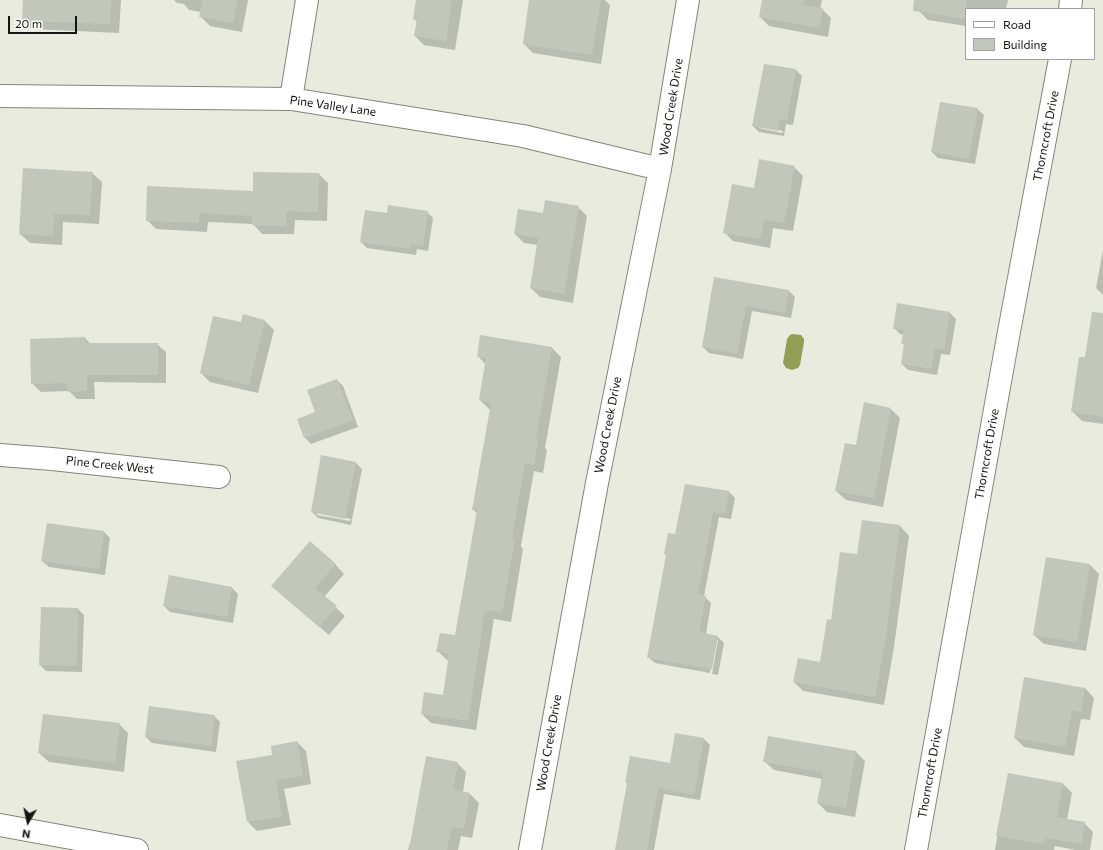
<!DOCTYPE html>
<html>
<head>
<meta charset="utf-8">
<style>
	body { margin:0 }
	#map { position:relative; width:1103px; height:850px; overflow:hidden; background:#e8ebde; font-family:Commissioner,sans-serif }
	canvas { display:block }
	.legend { position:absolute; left:965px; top:8px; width:130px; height:52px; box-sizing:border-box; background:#fff; border:1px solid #a1a1a0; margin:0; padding:5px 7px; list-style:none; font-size:12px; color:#141511 }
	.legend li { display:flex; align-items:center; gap:8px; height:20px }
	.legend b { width:20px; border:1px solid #a1a1a0 }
	.north { position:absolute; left:8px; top:802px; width:40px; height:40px; -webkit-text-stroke:3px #fff; paint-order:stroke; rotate:189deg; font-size:11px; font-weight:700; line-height:16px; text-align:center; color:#141511 }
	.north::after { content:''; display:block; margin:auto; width:14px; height:18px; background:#141511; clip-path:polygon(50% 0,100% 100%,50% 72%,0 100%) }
	.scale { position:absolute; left:8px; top:16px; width:69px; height:18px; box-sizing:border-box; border:2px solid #141511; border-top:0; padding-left:5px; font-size:12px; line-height:14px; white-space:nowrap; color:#141511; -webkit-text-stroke:3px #fff; paint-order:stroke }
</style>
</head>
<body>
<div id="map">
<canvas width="1103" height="850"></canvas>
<ul class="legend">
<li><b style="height:5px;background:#fff"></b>Road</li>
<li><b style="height:11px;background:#c3c6ba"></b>Building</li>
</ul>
<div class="north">N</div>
<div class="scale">20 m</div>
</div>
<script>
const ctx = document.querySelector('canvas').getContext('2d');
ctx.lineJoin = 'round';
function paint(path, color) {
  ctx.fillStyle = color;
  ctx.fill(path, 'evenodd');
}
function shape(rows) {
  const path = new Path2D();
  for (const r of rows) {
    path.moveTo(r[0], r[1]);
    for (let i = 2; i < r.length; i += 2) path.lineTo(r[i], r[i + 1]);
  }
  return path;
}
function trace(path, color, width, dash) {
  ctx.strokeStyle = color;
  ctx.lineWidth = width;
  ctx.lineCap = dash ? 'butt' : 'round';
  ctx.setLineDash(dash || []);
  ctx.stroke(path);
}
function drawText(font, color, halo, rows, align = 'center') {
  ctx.font = font + ' Commissioner,sans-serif';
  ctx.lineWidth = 4;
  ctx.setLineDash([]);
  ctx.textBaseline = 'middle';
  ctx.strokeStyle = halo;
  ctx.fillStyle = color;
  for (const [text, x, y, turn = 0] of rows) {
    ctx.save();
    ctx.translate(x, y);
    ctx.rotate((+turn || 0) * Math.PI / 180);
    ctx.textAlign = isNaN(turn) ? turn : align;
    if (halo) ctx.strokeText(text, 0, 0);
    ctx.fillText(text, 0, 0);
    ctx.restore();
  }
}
paint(shape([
	[793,334,801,335,804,339,804,342,800,365,798,368,792,370,786,368,783,363,787,339,790,335]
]), '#919e54');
paint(shape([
	[24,0,121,0,119,33,32,29,23,20],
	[174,0,248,0,242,32,210,26,200,16,201,12,189,10,184,4,177,3],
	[417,0,463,0,455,50,424,45,415,36,417,22,414,19],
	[530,0,605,0,610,5,601,64,533,53,524,44],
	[763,0,822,0,820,9,822,9,831,18,828,37,769,26,760,17],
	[920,0,1008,0,1006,9,966,9,966,26,928,20,919,11],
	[796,70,802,76,793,125,786,124,784,136,759,132,753,126],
	[759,126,783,131,782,133,759,128],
	[977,109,984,115,975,164,938,158,932,152],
	[794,167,803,176,793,231,773,228,770,248,733,241,724,232,754,190],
	[92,173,102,182,99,224,63,222,62,245,30,243,20,234],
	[319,174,328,183,327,221,295,220,294,234,262,234,253,224,208,222,207,232,156,229,147,220],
	[578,207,587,216,573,303,540,297,531,288,538,245,524,243,515,234,544,214],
	[427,212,433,218,428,251,417,249,416,255,367,248,361,242,388,214],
	[1103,250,1103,295,1096,288],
	[715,278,789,291,795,297,791,318,752,311,743,359,709,353,703,347],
	[898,304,950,313,956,319,950,355,941,354,937,375,908,370,902,364,905,346,902,343,904,335,900,334,894,328],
	[265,321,274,330,258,393,210,382,201,373],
	[481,336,552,348,561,357,545,448,547,450,543,473,534,471,521,546,523,549,511,622,494,619,476,730,431,723,422,714,443,696,449,661,447,660,438,651,456,636,477,514,473,509,491,410,489,409,480,400,486,365,478,356],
	[1103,337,1103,424,1082,421,1073,412,1086,359],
	[85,338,91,344,157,344,166,352,166,383,94,382,95,399,77,399,69,391,41,392,32,383],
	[337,380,343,386,358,427,311,444,305,438,298,419,316,412],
	[891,409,900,418,883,507,846,500,836,491,856,446],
	[322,457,356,463,362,469,351,525,318,518,312,512],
	[317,513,351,519,350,521,317,515],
	[686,485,729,492,735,498,731,519,719,517,704,596,711,603,706,634,717,636,724,643,718,675,712,674,718,640,716,640,710,673,655,663,648,657,667,556,665,554,676,536],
	[862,522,900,526,909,536,894,647,884,705,803,691,794,682,820,663,832,621,858,555],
	[104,532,110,538,105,575,49,567,42,561],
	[335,564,344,574,324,597,345,616,329,635,282,595],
	[1090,565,1099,574,1086,651,1044,644,1034,635],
	[232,588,238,594,233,623,170,612,164,606],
	[42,608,78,609,84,615,82,672,46,671,40,665],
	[1085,688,1094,698,1090,720,1081,719,1074,756,1024,747,1015,738],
	[214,716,220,722,216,752,152,743,146,737],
	[119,724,128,733,124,772,49,762,39,753],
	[769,737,856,752,865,761,855,817,827,812,818,803,822,779,774,770,764,761],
	[704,739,710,745,700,800,664,794,654,850,616,850,670,764],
	[297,742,306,751,311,784,284,789,291,825,257,831,248,822,274,756],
	[457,763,466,772,463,792,470,794,479,803,472,838,461,836,458,850,408,850,410,843,411,844],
	[1008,774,1063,784,1072,793,1067,820,1084,823,1093,832,1090,850,1075,850,1055,846,1054,850,995,850]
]), '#0003');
paint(shape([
	[23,0,111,0,110,24,22,21],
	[203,0,238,0,233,23,199,17],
	[416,0,452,0,446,41,414,36,417,20,413,19],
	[529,0,601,0,592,55,523,44],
	[762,0,804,0,803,5,823,8,819,28,759,17],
	[914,0,966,0,966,19,913,11],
	[764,64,796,69,787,120,780,119,778,131,752,126],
	[940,102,978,108,969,159,931,152],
	[759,159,795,166,784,223,764,219,761,239,723,233,732,184,754,188],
	[23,168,93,172,90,215,54,214,53,236,19,234],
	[253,172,319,173,318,212,286,211,286,226,252,225,252,216,199,213,199,223,146,221,147,186,253,191],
	[545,200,579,206,564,294,530,288,538,238,514,234,518,209,543,213],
	[388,205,428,211,423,246,411,244,411,249,360,242,365,210,387,213],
	[714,277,789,290,785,313,746,306,737,354,702,347],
	[897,303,950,312,944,350,935,348,931,369,901,364,904,344,901,343,904,330,893,329],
	[1092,312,1103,313,1103,417,1071,412,1079,357,1085,357],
	[243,314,265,320,249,385,200,373,213,316,241,322],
	[480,335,552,347,536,439,538,440,534,465,525,463,512,538,515,538,502,613,485,610,468,721,421,714,424,692,443,695,449,654,436,652,440,633,455,635,477,510,472,510,491,403,479,400,486,358,477,357],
	[85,337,85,343,158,343,158,375,87,375,87,391,68,392,67,383,31,384,30,339],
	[337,379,353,420,304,438,297,419,315,412,307,390],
	[864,402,891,408,874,498,835,491,845,443,856,445],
	[321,455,356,462,345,519,311,512],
	[685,484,729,491,725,514,713,512,698,594,706,596,699,632,718,636,712,669,647,658,666,555,664,554,668,533,675,534],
	[862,520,900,525,886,637,875,697,793,682,798,658,820,662,827,619,831,620,840,552,857,554],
	[47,523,104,531,99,569,41,561],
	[310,541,336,564,315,588,337,606,319,627,271,586],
	[1046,557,1090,564,1077,642,1033,635],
	[169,575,232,587,227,617,163,606],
	[41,607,78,608,77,666,39,665],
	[1024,677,1085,688,1081,712,1072,710,1065,747,1014,738],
	[149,706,215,715,211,746,145,737],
	[43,714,120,723,115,763,38,753],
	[675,733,704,738,694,795,658,788,647,850,615,850,627,783,625,782,630,756,670,763],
	[768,736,856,751,846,808,817,803,823,772,763,762],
	[297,741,303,776,276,780,282,817,247,822,236,761,272,755,271,746],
	[426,756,458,762,453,789,470,793,464,829,452,827,447,850,409,850],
	[1008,773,1063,783,1057,817,1085,822,1081,844,1046,838,1044,844,996,836]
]), '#c3c6ba');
const minor = shape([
	[1070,9,1071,0],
	[0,96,291,99,523,136,660,169],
	[291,99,307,0],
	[0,455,52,459,219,477],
	[0,825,137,850],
	[530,850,597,483,660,169,688,0],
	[916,850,1008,337,1060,59]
]);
trace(minor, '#83857a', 24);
trace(minor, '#fff', 22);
drawText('12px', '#141511', '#fff', [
	["Pine Valley Lane",333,106,8],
	["Wood Creek Drive",671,107,-81],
	["Thorncroft Drive",1046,136,-79],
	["Wood Creek Drive",608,425,-79],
	["Thorncroft Drive",987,454,-80],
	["Pine Creek West",110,465,6],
	["Wood Creek Drive",549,743,-80],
	["Thorncroft Drive",930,773,-80]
]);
</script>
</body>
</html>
